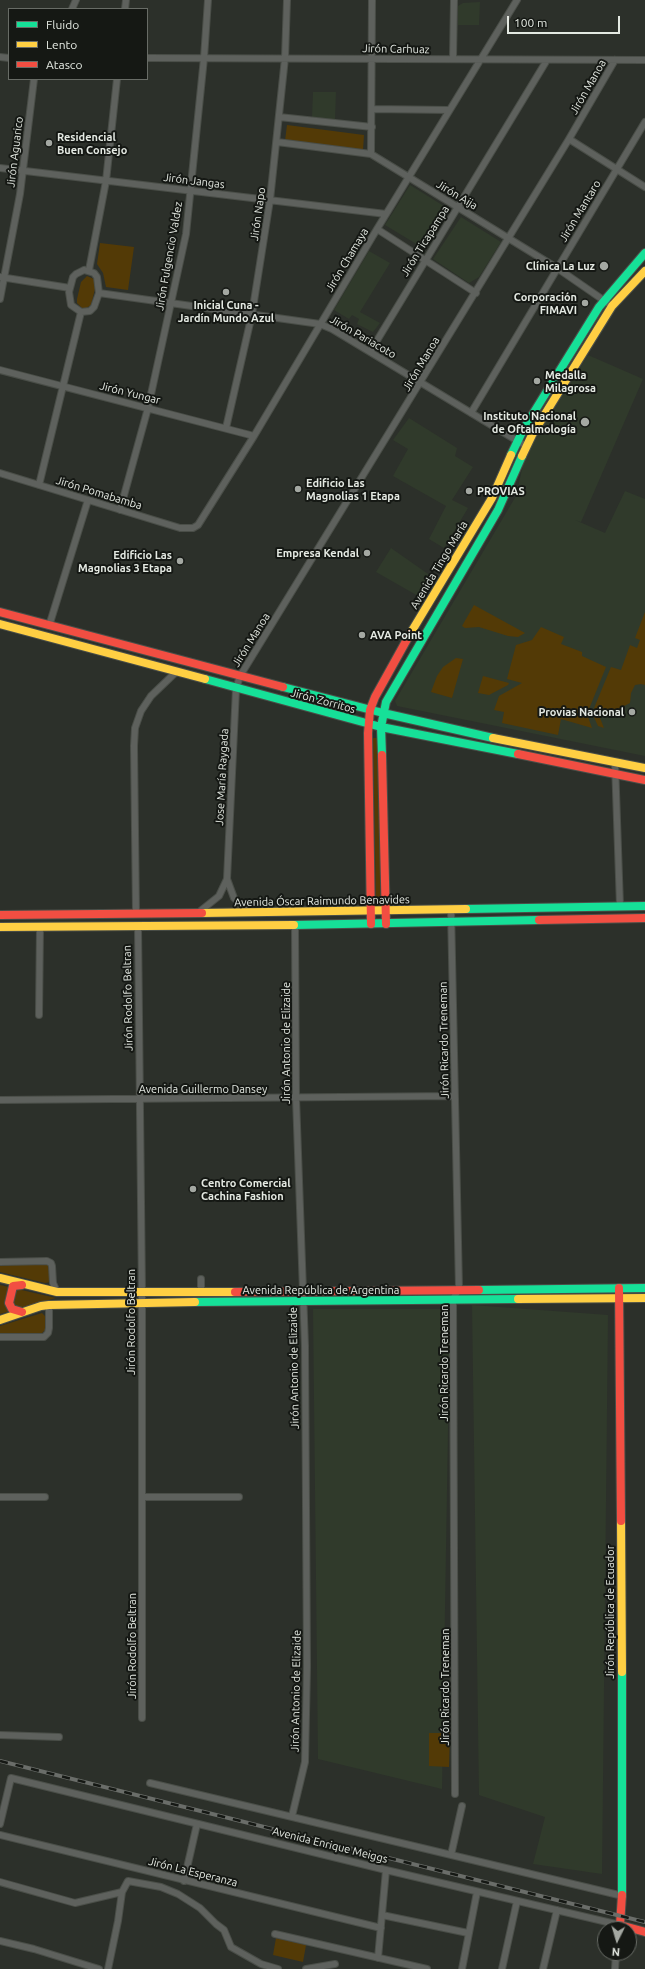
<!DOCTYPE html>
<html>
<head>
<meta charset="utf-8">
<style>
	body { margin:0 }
	#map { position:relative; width:645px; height:1969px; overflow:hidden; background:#2c302a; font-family:Ubuntu,sans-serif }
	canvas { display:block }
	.legend { position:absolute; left:8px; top:8px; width:140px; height:72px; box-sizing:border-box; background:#151814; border:1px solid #686c66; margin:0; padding:5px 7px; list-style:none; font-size:12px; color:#e4e9e2 }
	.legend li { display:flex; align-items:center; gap:8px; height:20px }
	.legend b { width:20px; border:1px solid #686c66 }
	.north { position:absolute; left:597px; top:1921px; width:40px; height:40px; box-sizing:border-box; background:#151814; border:1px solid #686c66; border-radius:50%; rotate:185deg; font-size:11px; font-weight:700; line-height:16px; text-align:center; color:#e4e9e2 }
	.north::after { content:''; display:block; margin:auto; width:14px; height:18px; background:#a4a8a2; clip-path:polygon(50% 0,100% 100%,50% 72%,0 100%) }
	.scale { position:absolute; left:507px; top:16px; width:113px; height:18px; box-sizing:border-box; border:2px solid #e4e9e2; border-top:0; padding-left:5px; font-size:12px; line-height:14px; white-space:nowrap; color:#e4e9e2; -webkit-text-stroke:3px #151814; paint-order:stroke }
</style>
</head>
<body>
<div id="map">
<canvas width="645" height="1969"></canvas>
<ul class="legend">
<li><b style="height:5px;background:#16e098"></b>Fluido</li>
<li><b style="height:5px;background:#ffcf43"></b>Lento</li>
<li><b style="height:5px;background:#f24e42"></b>Atasco</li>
</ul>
<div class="north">N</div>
<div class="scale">100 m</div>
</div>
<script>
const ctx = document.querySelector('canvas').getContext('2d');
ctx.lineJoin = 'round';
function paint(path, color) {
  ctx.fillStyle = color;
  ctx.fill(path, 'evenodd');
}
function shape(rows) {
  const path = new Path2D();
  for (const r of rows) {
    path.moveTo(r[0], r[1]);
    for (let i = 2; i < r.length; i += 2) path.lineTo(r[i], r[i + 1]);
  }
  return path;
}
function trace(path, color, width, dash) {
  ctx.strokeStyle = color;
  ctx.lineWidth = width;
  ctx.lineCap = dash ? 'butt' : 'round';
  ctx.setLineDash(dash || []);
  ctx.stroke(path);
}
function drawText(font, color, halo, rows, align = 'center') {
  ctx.font = font + ' Ubuntu,sans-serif';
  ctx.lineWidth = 4;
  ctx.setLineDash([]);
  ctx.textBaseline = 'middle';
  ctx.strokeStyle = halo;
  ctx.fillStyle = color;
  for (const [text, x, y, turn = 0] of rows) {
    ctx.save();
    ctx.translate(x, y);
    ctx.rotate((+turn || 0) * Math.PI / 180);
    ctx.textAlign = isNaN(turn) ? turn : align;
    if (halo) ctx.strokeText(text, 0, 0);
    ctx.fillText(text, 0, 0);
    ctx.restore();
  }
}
paint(shape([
	[480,2,479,25,458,25,458,6,463,3],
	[313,92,336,92,335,120,312,117],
	[410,185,447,208,423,248,385,225],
	[461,217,501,242,479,277,469,283,433,259],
	[369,251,390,263,360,312,380,323,373,332,357,324,359,319,352,315,349,319,334,310],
	[588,355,643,379,581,522,575,520,605,533,625,491,645,499,645,756,397,706,395,701,516,496,525,456],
	[409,418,457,448,455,456,473,467,452,500,468,508,444,548,429,539,446,506,393,476,408,449,393,440],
	[391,548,431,576,418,596,376,572],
	[472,1305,608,1315,602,1874,533,1864,545,1817,479,1795],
	[313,1309,450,1309,442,1789,318,1759]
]), '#303a2b');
paint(shape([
	[287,125,364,135,363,150,285,141],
	[100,243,134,247,128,290,106,287,103,273,97,264],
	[87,276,94,279,96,285,91,305,85,309,82,308,77,303,77,299,81,282],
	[474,605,525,633,518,637,508,636,479,627,465,628,462,626],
	[645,612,645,685,641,684,635,685,631,693,630,703,600,718,604,728,598,726,592,713,611,667,621,670,630,645,637,648,640,640,635,638],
	[541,627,564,637,561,644,582,652,582,656,606,667,587,714,592,728,561,719,558,735,502,723,504,712,494,710,499,696,522,683,507,679,516,645,532,640],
	[456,658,463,659,452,698,431,692,437,676,443,667],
	[483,676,509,683,508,685,489,695,478,693],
	[373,738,378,738,381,905,376,905],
	[5,1264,50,1264,51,1282,45,1283,0,1272,0,1265],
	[0,1285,56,1298,0,1314],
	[42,1313,45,1316,45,1330,42,1333,0,1335,0,1326],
	[429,1733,450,1733,449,1767,429,1766],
	[276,1938,306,1945,303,1962,273,1955]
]), '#533a06');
const street = shape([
	[72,9,76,0],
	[125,9,126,0],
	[0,57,9,58],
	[147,58,645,60],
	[453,59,454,0],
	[372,109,449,110],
	[279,117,372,127],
	[569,139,645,187],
	[277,142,371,154,557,268,612,306],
	[371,154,372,0],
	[0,168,386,214],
	[377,229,476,293],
	[84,270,94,273,97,277,99,293,94,307,90,311,81,312,71,305,69,292,73,277,76,274,84,270],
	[89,270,106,181,117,79],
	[0,277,70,288],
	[99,293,320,324,332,329,526,446],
	[0,299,20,194,34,79],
	[370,352,547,60],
	[0,370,254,436],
	[471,413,645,122],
	[226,428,252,314,270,200,285,58,287,0],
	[0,473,180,528,193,528,198,525,254,436,377,229,517,0],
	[39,485,81,312],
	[120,510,148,408,186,234,204,58,208,0],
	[49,626,88,500],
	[615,763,620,906],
	[451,910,459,1289,453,1299,455,1794],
	[250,911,244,908,234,898,227,879,236,689,240,676,569,139,615,60],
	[199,912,219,896,227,879],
	[136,914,134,746,135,728,141,711,151,696,175,673],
	[138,926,142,1293,142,1718],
	[39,1015,40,927],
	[0,1100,455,1096],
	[0,1262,47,1261,51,1263,52,1266,53,1283,57,1292],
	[201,1279,201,1292],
	[0,1337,44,1337,48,1333,49,1328,49,1305],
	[0,1497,45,1497],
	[142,1497,239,1497],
	[0,1735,59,1737],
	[150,1783,623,1896],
	[292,1816,305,1762,307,1667,305,1346,296,1098,295,924],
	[0,1824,11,1778,386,1870,620,1925,619,1929],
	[0,1835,381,1928],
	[451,1855,462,1806],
	[184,1881,197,1824],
	[0,1882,75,1903,122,1892],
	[382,1915,468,1933],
	[275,1934,427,1969],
	[0,1941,34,1949,99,1969],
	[378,1958,386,1870],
	[108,1969,118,1921,122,1892,128,1881,161,1887,178,1894,200,1908,216,1924,224,1930,231,1947,261,1964,278,1969],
	[306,1969,335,1964],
	[462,1969,477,1892],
	[502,1969,517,1901],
	[543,1969,557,1910],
	[615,1969,616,1953]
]);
const fast = shape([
	[511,455,523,430,599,307,645,253],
	[205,679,381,727,518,754],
	[283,687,383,713,493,738],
	[382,755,381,727,386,702,498,510,522,456],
	[466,909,645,906],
	[294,925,539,920],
	[479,1290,645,1288],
	[195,1302,518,1299],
	[622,1672,622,1895]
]);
const slow = shape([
	[522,456,532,435,612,306,645,271],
	[0,624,205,679],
	[410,634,492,498,511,455],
	[493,738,645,768],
	[202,913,466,909],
	[0,927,294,925],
	[0,1278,57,1292,235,1292],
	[518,1299,645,1298],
	[0,1320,41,1306,49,1305,195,1302],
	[621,1521,622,1672]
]);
const jam = shape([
	[0,612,283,687],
	[518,754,645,780],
	[382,755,386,924],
	[0,915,202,913],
	[539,920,645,918],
	[371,924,368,733,370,710,375,697,410,634],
	[22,1285,13,1286,9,1303,12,1309,22,1312],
	[619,1288,621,1521],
	[235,1292,479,1290],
	[622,1895,620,1925,645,1932]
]);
trace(street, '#4a4e48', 8);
trace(fast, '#4a4e48', 10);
trace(slow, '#4a4e48', 10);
trace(jam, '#4a4e48', 10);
trace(street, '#5e615d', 6);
trace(fast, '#16e098', 8);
trace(slow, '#ffcf43', 8);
trace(jam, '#f24e42', 8);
const rail = shape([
	[0,1761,645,1922]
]);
trace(rail, '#6a6d69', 4);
trace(rail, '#151814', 2.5, [8]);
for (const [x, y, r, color] of [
	[49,143,4,"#a4a8a2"],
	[604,266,5,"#a4a8a2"],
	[226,292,4,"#a4a8a2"],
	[585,303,4,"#a4a8a2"],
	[537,381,4,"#a4a8a2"],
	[585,422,5,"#a4a8a2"],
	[298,489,4,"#a4a8a2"],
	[469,491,4,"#a4a8a2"],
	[367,553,4,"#a4a8a2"],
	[180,561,4,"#a4a8a2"],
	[362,635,4,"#a4a8a2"],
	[632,712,4,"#a4a8a2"],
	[193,1189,4,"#a4a8a2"]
]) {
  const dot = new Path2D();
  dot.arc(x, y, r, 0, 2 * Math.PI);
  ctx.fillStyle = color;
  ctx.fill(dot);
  trace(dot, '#151814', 1.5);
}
drawText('11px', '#e4e9e2', '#151814', [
	["Jirón Carhuaz",396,49,1],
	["Jirón Manoa",588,87,-60],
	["Jirón Aguarico",15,152,-83],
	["Jirón Jangas",194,181,7],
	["Jirón Aija",457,195,31],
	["Jirón Mantaro",580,211,-59],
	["Jirón Napo",258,214,-82],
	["Jirón Ticapampa",425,241,-58],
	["Jirón Fulgencio Valdez",169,256,-80],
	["Jirón Chamaya",347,260,-59],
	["Jirón Pariacoto",363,337,30],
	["Jirón Manoa",421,364,-59],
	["Jirón Yungar",130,393,14],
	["Jirón Pomabamba",99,493,17],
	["Avenida Tingo María",439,565,-59],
	["Jirón Manoa",251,640,-58],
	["Jirón Zorritos",323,701,15],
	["Jose María Raygada",222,777,-87],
	["Avenida Óscar Raimundo Benavides",322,901,-1],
	["Jirón Rodolfo Beltran",128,998,-91],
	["Jirón Ricardo Treneman",444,1040,-91],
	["Jirón Antonio de Elizaide",286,1043,-90],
	["Avenida Guillermo Dansey",203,1089],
	["Avenida República de Argentina",321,1290],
	["Jirón Rodolfo Beltran",131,1322,-90],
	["Jirón Ricardo Treneman",444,1363,-90],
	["Jirón Antonio de Elizaide",294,1368,-91],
	["Jirón República de Ecuador",610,1612,-90],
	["Jirón Rodolfo Beltran",132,1646,-90],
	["Jirón Ricardo Treneman",445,1687,-90],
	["Jirón Antonio de Elizaide",296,1691,-89],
	["Avenida Enrique Meiggs",330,1845,14],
	["Jirón La Esperanza",193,1872,14]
]);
drawText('bold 11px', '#e4e9e2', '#151814', [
	["Residencial",57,137],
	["Buen Consejo",57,150],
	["Clínica La Luz",595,266,"right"],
	["Corporación",577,297,"right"],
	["FIMAVI",577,310,"right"],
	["Inicial Cuna -",226,305,"center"],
	["Jardín Mundo Azul",226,318,"center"],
	["Medalla",545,375],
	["Milagrosa",545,388],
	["Instituto Nacional",576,416,"right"],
	["de Oftalmología",576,429,"right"],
	["Edificio Las",306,483],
	["Magnolias 1 Etapa",306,496],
	["PROVIAS",477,491],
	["Empresa Kendal",359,553,"right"],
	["Edificio Las",172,555,"right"],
	["Magnolias 3 Etapa",172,568,"right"],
	["AVA Point",370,635],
	["Provias Nacional",624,712,"right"],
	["Centro Comercial",201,1183],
	["Cachina Fashion",201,1196]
], 'left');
</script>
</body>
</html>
